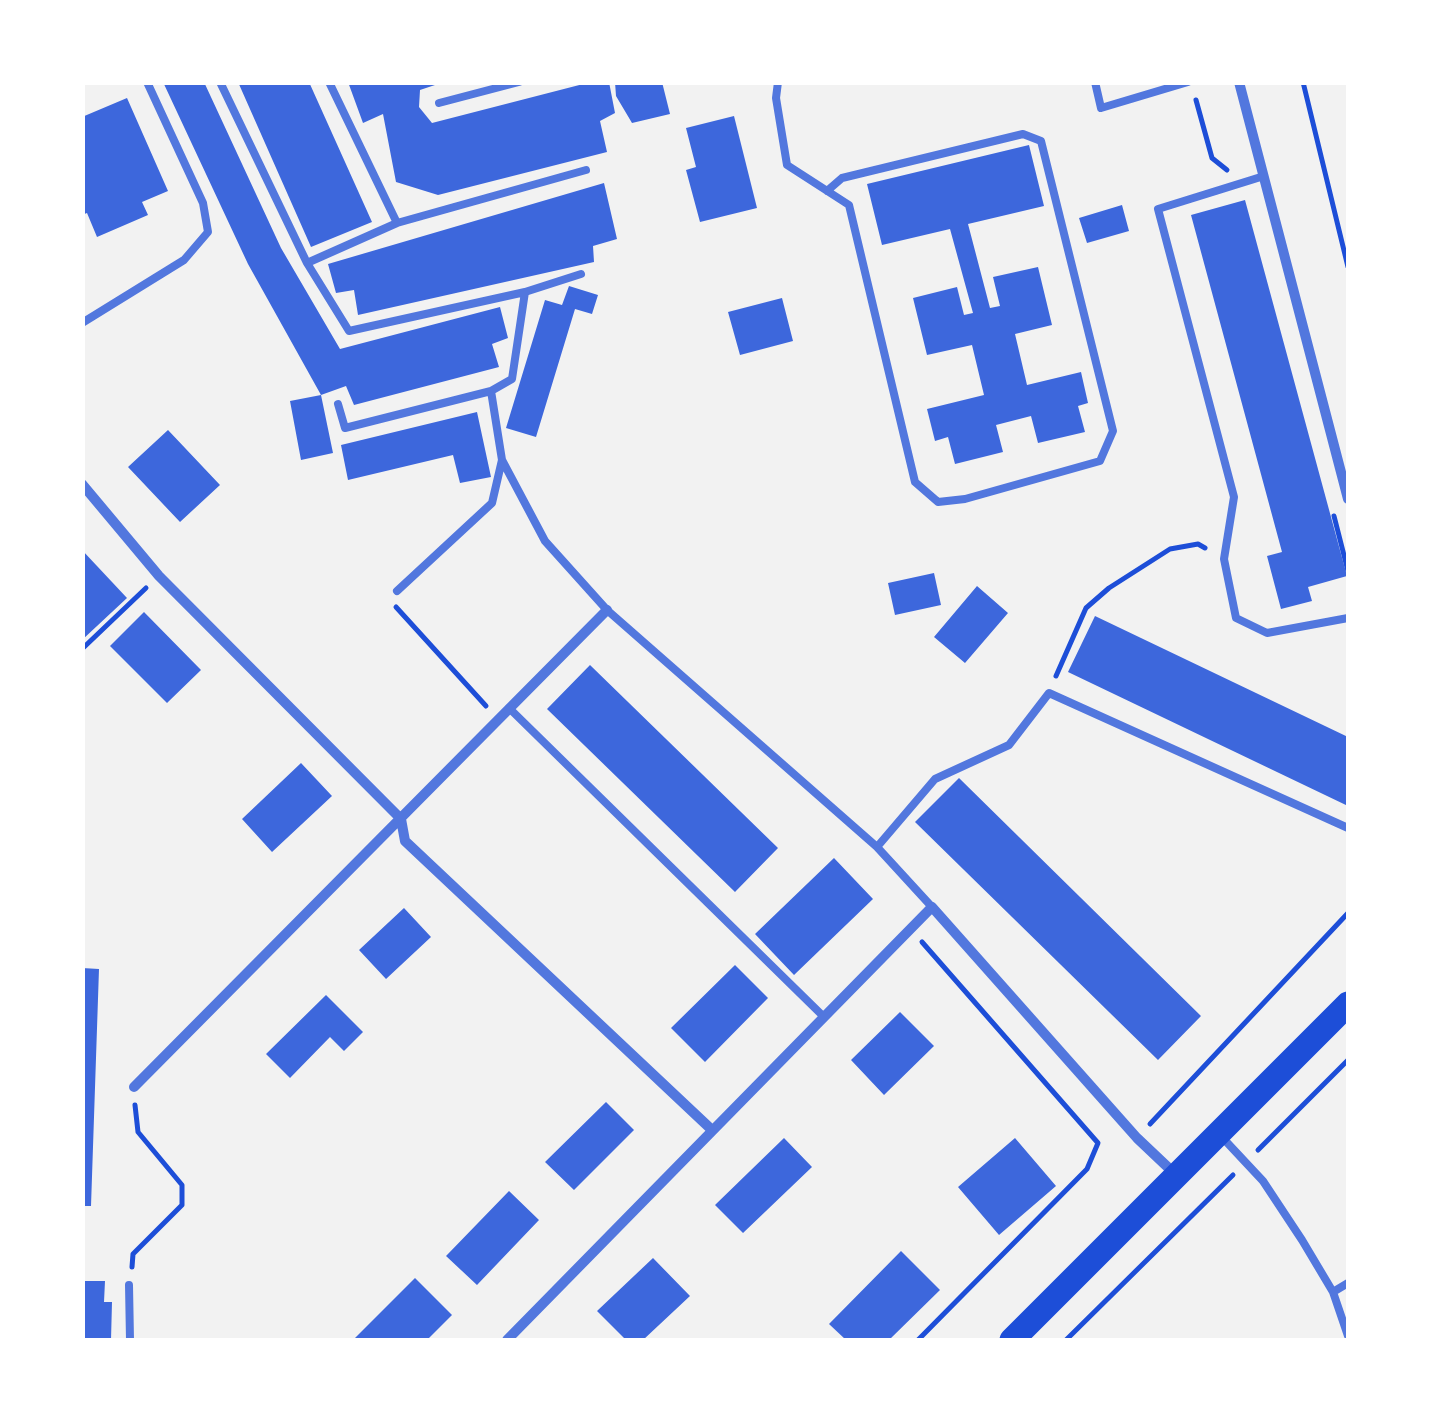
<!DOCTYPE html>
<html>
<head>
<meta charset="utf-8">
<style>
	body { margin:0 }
	#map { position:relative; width:1431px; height:1423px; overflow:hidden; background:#f2f2f2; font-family:"Fira Sans",sans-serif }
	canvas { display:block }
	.frame { position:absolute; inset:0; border:85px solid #fff; pointer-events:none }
</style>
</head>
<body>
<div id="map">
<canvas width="1431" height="1423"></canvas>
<div class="frame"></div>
</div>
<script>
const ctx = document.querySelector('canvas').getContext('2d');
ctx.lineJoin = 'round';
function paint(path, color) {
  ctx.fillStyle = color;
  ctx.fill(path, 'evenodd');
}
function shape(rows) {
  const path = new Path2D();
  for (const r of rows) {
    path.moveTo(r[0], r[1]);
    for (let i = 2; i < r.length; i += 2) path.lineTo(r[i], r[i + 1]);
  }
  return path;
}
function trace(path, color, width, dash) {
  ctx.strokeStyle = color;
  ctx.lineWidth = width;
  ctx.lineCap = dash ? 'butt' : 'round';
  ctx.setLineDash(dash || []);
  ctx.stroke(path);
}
paint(shape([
	[163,82,204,82,281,248,340,349,500,307,508,338,492,344,499,367,354,405,346,386,321,395,248,264],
	[238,82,309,82,372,222,311,247],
	[348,82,444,82,420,90,419,107,432,123,591,82,609,82,615,113,600,121,607,152,438,195,396,182,383,114,363,123],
	[615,82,662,82,670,114,632,123,616,96],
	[127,98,168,191,142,202,148,215,97,237,87,213,82,215,82,117],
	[734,116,757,208,700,222,686,170,696,167,686,128],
	[1029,145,1044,206,968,224,990,308,1000,306,993,277,1038,267,1052,325,1015,334,1027,385,1081,372,1088,403,1078,406,1085,432,1038,443,1031,416,996,425,1003,452,955,464,948,437,935,441,927,409,984,395,972,345,927,355,913,298,957,287,964,315,973,313,950,229,882,245,867,184],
	[604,183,617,239,593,246,594,262,358,315,354,290,336,293,328,264],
	[1245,200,1347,576,1308,587,1312,601,1281,609,1267,556,1282,552,1191,215],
	[1122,205,1129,231,1087,243,1079,218],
	[569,286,598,295,592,314,575,309,536,437,506,428,545,300,562,305],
	[782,298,793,341,740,355,728,312],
	[321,395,333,453,301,460,290,401],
	[477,412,491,477,460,483,453,455,348,480,341,445],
	[168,430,220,485,180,522,128,467],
	[82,550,127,598,82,640],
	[934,573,941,605,895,615,888,583],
	[977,586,1008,613,965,663,934,637],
	[144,612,201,670,167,703,110,646],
	[1095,616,1348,737,1348,806,1068,672],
	[590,665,778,848,735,892,547,709],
	[301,763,332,796,272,852,242,819],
	[959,778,1201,1016,1158,1060,915,822],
	[834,858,873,899,794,975,755,934],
	[404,908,431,937,386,979,359,950],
	[735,965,768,998,705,1062,671,1028],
	[82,968,99,969,91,1206,82,1206],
	[326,995,363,1032,344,1051,330,1037,290,1078,266,1054],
	[900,1012,934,1046,884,1095,851,1060],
	[606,1102,634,1130,574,1190,545,1162],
	[784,1138,812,1167,743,1233,715,1205],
	[1015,1138,1056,1186,999,1235,958,1187],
	[509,1191,539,1220,477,1285,446,1256],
	[901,1251,940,1290,889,1340,846,1340,829,1324],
	[653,1258,690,1296,643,1340,626,1340,597,1311],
	[415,1278,452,1315,427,1340,353,1340],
	[82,1281,105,1281,104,1302,112,1302,111,1340,82,1340]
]), '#3d67dc');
trace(shape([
	[1303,82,1348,267],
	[1196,100,1212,158,1227,170],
	[1334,516,1348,571],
	[396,607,486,706],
	[82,649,146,588],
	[1056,676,1086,608,1109,588,1170,549,1198,544,1205,548],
	[1150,1124,1348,913],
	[1258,1150,1348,1060],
	[132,1267,133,1254,182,1205,182,1185,138,1132,135,1105],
	[918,1340,1087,1169,1098,1143,922,942],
	[1066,1340,1233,1175]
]), '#1d4ed8', 5);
trace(shape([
	[220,82,307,263,397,223,329,82],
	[778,82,776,98,787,165,849,205,915,482,938,502,965,499,1100,461,1113,431,1041,141,1023,134,842,178,827,191],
	[1095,82,1101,108,1188,82],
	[439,103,519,82],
	[1264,176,1158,209,1234,497,1224,559,1236,618,1267,633,1348,618],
	[397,223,586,170],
	[307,263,349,331,525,292,581,274],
	[82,323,184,260,208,232,203,203,147,82],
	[491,391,502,460,545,541,607,610,877,847,932,907],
	[338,404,345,428,491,391,512,379,525,292],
	[397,591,492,503,502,460],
	[509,708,823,1016],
	[877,847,935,779,1009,745,1049,693,1348,828],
	[1220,1135,1263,1181,1302,1240,1333,1292,1348,1336],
	[129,1285,130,1340],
	[1333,1292,1348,1283]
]), '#5277de', 8);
trace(shape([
	[1239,82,1348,499],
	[82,484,159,576,401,819,405,841,712,1130],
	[134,1087,607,610],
	[507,1340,932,907,1137,1138,1175,1174]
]), '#5277de', 10);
trace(shape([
	[1012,1340,1348,1004]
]), '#1d4ed8', 25);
</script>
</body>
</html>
